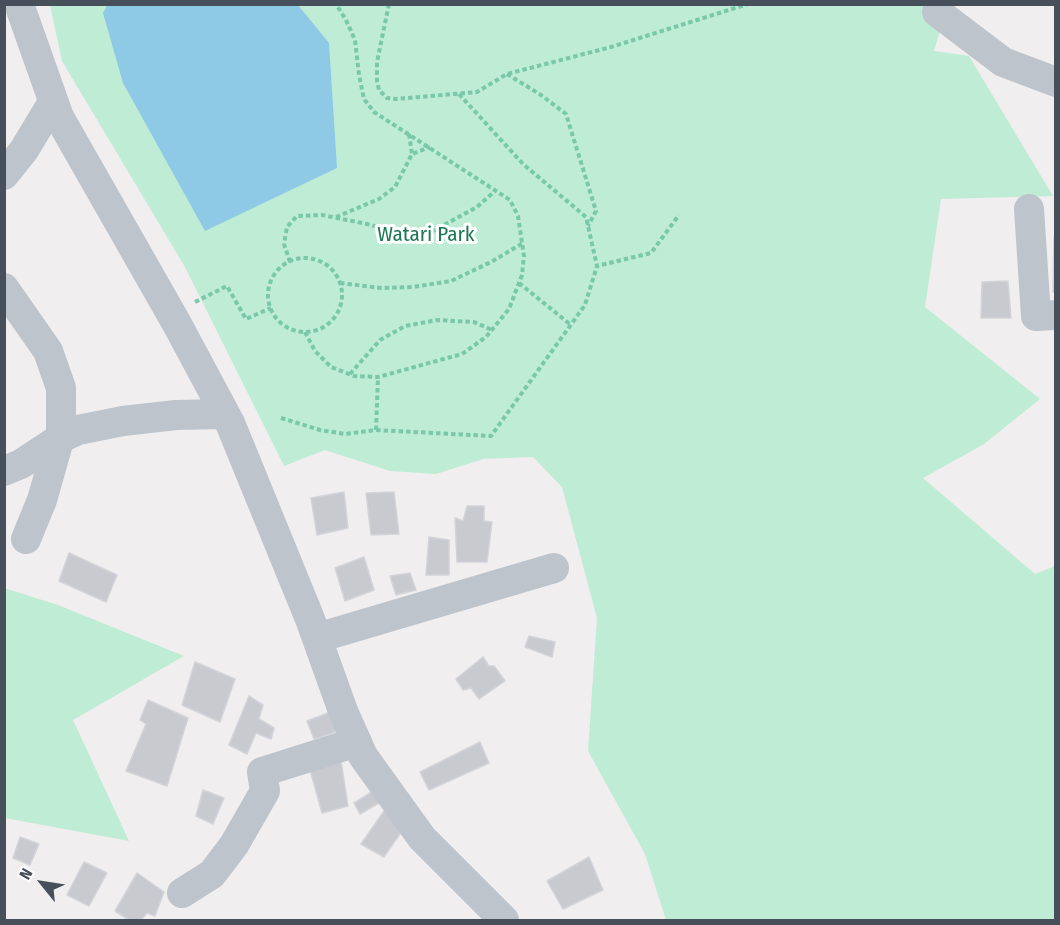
<!DOCTYPE html>
<html>
<head>
<meta charset="utf-8">
<style>
	body { margin:0 }
	#map { position:relative; width:1060px; height:925px; overflow:hidden; background:#f0eeee; font-family:"Fira Sans Condensed",sans-serif }
	canvas { display:block }
	.frame { position:absolute; inset:0; border:6px solid #474f5a; pointer-events:none }
	.north { position:absolute; left:12px; top:853px; width:60px; height:60px; -webkit-text-stroke:4px #fff; paint-order:stroke; rotate:300deg; font-size:16px; font-weight:700; line-height:24px; text-align:center; color:#474f5a }
	.north::after { content:''; display:block; margin:auto; width:21px; height:27px; background:#474f5a; clip-path:polygon(50% 0,100% 100%,50% 72%,0 100%) }
</style>
</head>
<body>
<div id="map">
<canvas width="1060" height="925"></canvas>
<div class="frame"></div>
<div class="north">N</div>
</div>
<script>
const ctx = document.querySelector('canvas').getContext('2d');
ctx.lineJoin = 'round';
function paint(path, color) {
  ctx.fillStyle = color;
  ctx.fill(path, 'evenodd');
}
function shape(rows) {
  const path = new Path2D();
  for (const r of rows) {
    if (r.length === 3) {
      path.moveTo(r[0] + r[2], r[1]);
      path.arc(r[0], r[1], r[2], 0, 2 * Math.PI);
      continue;
    }
    path.moveTo(r[0], r[1]);
    for (let i = 2; i < r.length; i += 2) path.lineTo(r[i], r[i + 1]);
  }
  return path;
}
function trace(path, color, width, dash) {
  ctx.strokeStyle = color;
  ctx.lineWidth = width;
  ctx.lineCap = dash ? 'butt' : 'round';
  ctx.setLineDash(dash || []);
  ctx.stroke(path);
}
function drawText(font, color, halo, rows, align = 'center') {
  ctx.font = font + ' "Fira Sans Condensed",sans-serif';
  ctx.lineWidth = 6;
  ctx.setLineDash([]);
  ctx.textBaseline = 'middle';
  ctx.strokeStyle = halo;
  ctx.fillStyle = color;
  for (const [text, x, y, turn = 0] of rows) {
    ctx.save();
    ctx.translate(x, y);
    ctx.rotate((+turn || 0) * Math.PI / 180);
    ctx.textAlign = isNaN(turn) ? turn : align;
    if (halo) ctx.strokeText(text, 0, 0);
    ctx.fillText(text, 0, 0);
    ctx.restore();
  }
}
paint(shape([
	[50,5,948,5,934,51,969,56,1053,196,941,199,925,307,1040,399,984,444,923,478,1035,574,1055,566,1055,920,666,920,645,854,588,751,597,618,562,487,533,457,483,459,436,474,390,471,325,450,284,466,185,267,62,61],
	[4,588,58,605,184,656,73,720,129,841,5,818]
]), '#bfecd5');
paint(shape([
	[108,4,298,5,329,43,337,168,205,231,123,83,103,13]
]), '#8ecae6');
const building = shape([
	[1054,237,1056,237,1056,292,1053,292,1054,237],
	[1008,281,1011,318,981,318,982,282,1008,281],
	[344,492,348,528,317,535,311,498,344,492],
	[394,492,399,534,371,535,366,493,394,492],
	[467,506,484,506,484,521,492,522,487,562,457,562,455,518,463,521,467,506],
	[429,537,449,540,449,575,426,575,429,537],
	[69,553,117,575,106,602,59,581,69,553],
	[364,557,374,590,345,601,335,568,364,557],
	[410,573,416,590,396,595,390,576,410,573],
	[529,636,555,642,552,657,525,647,529,636],
	[483,657,489,666,494,666,505,681,479,699,471,688,463,690,456,679,483,657],
	[195,662,235,679,220,722,182,705,195,662],
	[249,696,263,705,259,719,274,728,271,739,256,733,247,754,229,745,249,696],
	[148,700,188,718,167,786,126,771,146,724,140,720,148,700],
	[333,711,342,730,314,739,307,721,333,711],
	[480,742,489,763,429,790,420,772,480,742],
	[341,761,348,806,322,813,310,770,341,761],
	[378,788,384,800,360,814,354,803,378,788],
	[203,790,224,798,213,824,196,816,203,790],
	[384,811,406,825,384,857,361,844,384,811],
	[20,837,39,844,30,865,13,858,20,837],
	[589,857,603,890,563,909,547,881,589,857],
	[84,862,107,873,89,906,67,895,84,862],
	[137,873,164,892,155,916,147,913,141,920,129,920,115,911,137,873]
]);
paint(building, '#c8cad0');
trace(building, '#d2d4d9', 1.5);
trace(shape([
	[389,4,377,62,377,81,379,90,387,98,396,99,477,92,507,74,611,47,748,4],
	[507,74,541,95,566,114,596,211,588,226],
	[459,94,523,164,586,217,597,266,651,253,679,215],
	[409,134,412,154],
	[336,217,379,199,395,187,412,154,430,147],
	[305,295,37],
	[290,262,284,244,287,227,297,216,322,215,367,224,404,234,433,231,477,207,495,191],
	[340,283,381,288,413,287,451,281,491,262,523,243],
	[519,283,571,325],
	[195,302,227,286,246,319,271,308],
	[305,332,315,351,331,367,354,376,378,377,462,354,486,337,509,309,522,275,524,256,518,216,510,200,374,112,364,99,359,75,355,40,346,20,336,4],
	[350,374,380,340,405,326,437,320,474,322,492,330],
	[281,418,320,430,345,434,376,430,491,436,585,305,597,266],
	[376,430,378,377]
]), '#79c8a9', 4, [4.5, 3]);
trace(shape([
	[19,4,59,117,177,324,230,423,310,619,343,711,363,756,422,838,504,920],
	[937,12,1003,62,1056,82],
	[4,175,24,150,53,102],
	[1029,209,1036,316,1056,315],
	[4,288,48,351,61,388,61,433,42,500,26,539],
	[4,471,21,464,59,439,78,430,123,421,176,415,225,414],
	[317,638,554,568],
	[182,893,212,874,234,845,265,791,262,772,357,742]
]), '#bdc4cc', 30);
drawText('21px', '#1c7754', '#fff', [
	["Watari Park",426,235]
]);
</script>
</body>
</html>
